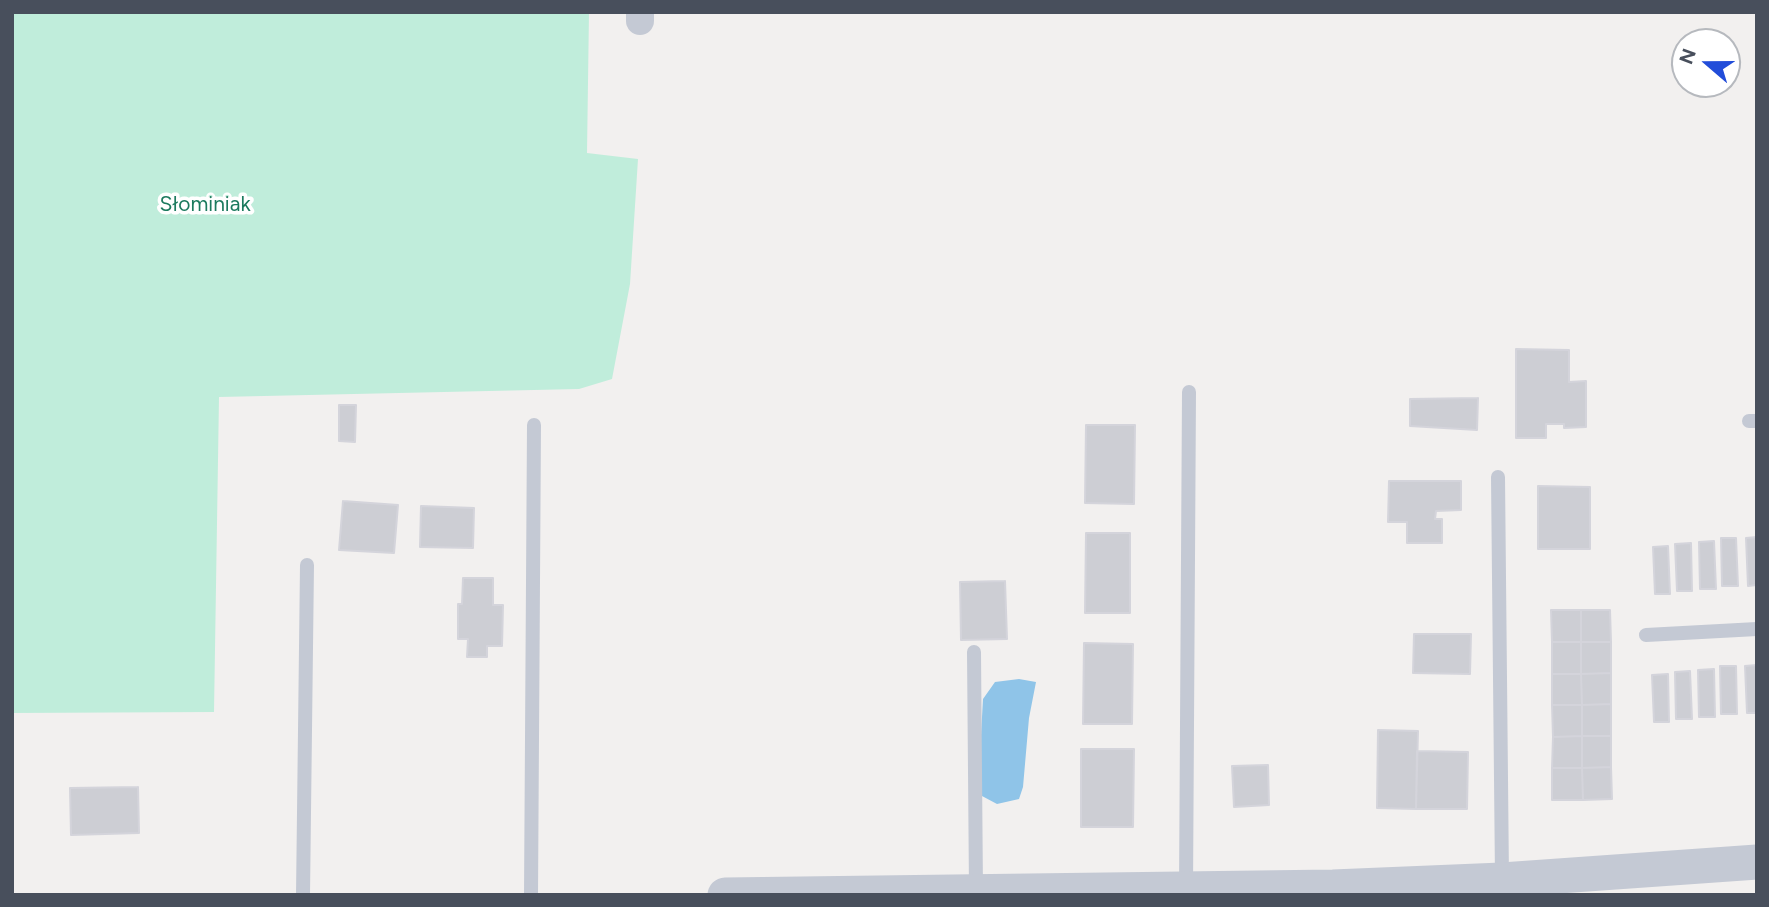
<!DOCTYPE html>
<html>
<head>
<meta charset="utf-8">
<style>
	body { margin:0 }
	#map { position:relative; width:1769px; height:907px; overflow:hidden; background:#f2f0ef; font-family:Figtree,sans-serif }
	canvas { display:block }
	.frame { position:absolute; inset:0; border:14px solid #484f5c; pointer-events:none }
	.north { position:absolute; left:1671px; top:28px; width:70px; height:70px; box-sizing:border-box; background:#fff; border:2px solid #b6b9be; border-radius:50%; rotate:290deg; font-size:19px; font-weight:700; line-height:28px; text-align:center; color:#484f5c }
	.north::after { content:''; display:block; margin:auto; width:24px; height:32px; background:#224dd9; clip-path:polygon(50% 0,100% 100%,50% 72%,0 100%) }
</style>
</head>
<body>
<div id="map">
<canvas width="1769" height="907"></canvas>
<div class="frame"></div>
<div class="north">N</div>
</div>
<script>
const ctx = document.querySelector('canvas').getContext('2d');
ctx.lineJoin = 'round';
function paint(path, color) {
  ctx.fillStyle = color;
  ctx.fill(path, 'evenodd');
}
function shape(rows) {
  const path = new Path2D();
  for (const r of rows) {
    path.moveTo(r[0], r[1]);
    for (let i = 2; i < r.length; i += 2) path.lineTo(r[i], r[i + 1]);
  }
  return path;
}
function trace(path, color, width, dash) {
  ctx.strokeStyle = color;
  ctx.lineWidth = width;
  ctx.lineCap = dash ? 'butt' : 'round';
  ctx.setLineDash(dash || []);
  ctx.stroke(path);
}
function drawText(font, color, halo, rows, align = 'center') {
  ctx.font = font + ' Figtree,sans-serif';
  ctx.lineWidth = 7;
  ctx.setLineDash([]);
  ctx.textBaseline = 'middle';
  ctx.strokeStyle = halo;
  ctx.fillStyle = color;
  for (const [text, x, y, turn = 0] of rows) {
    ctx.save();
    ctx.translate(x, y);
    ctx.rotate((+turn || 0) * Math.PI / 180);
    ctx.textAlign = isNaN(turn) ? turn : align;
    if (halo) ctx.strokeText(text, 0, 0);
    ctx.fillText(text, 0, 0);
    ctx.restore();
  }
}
paint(shape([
	[12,12,589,12,587,153,638,159,630,284,612,379,579,389,219,397,214,712,12,713]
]), '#c0eddb');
paint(shape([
	[1019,679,1036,682,1029,718,1023,787,1019,799,997,804,982,796,980,753,983,699,995,682]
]), '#8fc4e8');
const building = shape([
	[1516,349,1569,350,1569,382,1586,381,1586,427,1564,428,1564,424,1546,424,1546,438,1516,438,1516,349],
	[1478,398,1477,430,1410,426,1410,399,1478,398],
	[339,405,356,405,355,442,339,441,339,405],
	[1086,425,1135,425,1134,504,1085,503,1086,425],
	[1389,481,1461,481,1461,510,1436,511,1435,519,1442,519,1442,543,1407,543,1407,522,1388,522,1389,481],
	[1538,486,1590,487,1590,549,1538,549,1538,486],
	[343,501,398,505,394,553,339,550,343,501],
	[421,506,474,508,473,548,420,547,421,506],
	[1086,533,1130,533,1130,613,1085,613,1086,533],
	[1757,537,1757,585,1748,586,1746,538,1757,537],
	[1721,538,1736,538,1738,586,1722,586,1721,538],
	[1714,541,1716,589,1700,589,1699,542,1714,541],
	[1691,543,1692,591,1677,591,1675,544,1691,543],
	[1668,546,1670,594,1655,594,1653,547,1668,546],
	[463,578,493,578,493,605,503,605,502,646,487,646,487,657,467,657,468,639,458,639,458,604,462,604,463,578],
	[1005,581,1007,639,961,640,960,582,1005,581],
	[1551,610,1581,610,1581,642,1552,642,1551,610],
	[1581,610,1610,610,1611,642,1581,642,1581,610],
	[1414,634,1471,634,1470,674,1413,673,1414,634],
	[1552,642,1581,642,1581,674,1552,674,1552,642],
	[1581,642,1611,642,1611,673,1581,674,1581,642],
	[1084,643,1133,644,1132,724,1083,724,1084,643],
	[1757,665,1757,713,1747,713,1745,666,1757,665],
	[1720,666,1736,666,1737,714,1721,714,1720,666],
	[1714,669,1715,717,1699,717,1698,670,1714,669],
	[1690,671,1692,719,1676,719,1675,672,1690,671],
	[1611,673,1611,704,1582,705,1581,674,1611,673],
	[1552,674,1581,674,1582,705,1552,705,1552,674],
	[1668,674,1669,722,1654,722,1652,675,1668,674],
	[1611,704,1611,736,1582,736,1582,705,1611,704],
	[1552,705,1582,705,1582,736,1553,737,1552,705],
	[1378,730,1418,731,1416,809,1377,808,1378,730],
	[1582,736,1611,736,1611,767,1582,768,1582,736],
	[1582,736,1582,768,1552,768,1553,737,1582,736],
	[1081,749,1134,749,1133,827,1081,827,1081,749],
	[1417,751,1468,752,1467,809,1416,809,1417,751],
	[1268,765,1269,805,1234,807,1232,766,1268,765],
	[1611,767,1612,799,1583,800,1582,768,1611,767],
	[1552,768,1582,768,1583,800,1552,800,1552,768],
	[138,787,139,833,71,835,70,788,138,787]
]);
paint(building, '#cdced4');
trace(building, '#d4d4db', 2);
trace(shape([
	[1749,421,1757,421],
	[1498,477,1502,879],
	[1646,635,1757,629],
	[974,652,976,891],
	[1186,890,1189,392],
	[303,895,307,565],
	[531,895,534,425]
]), '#c4c9d4', 14);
trace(shape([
	[640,12,640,21]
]), '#c4c9d4', 28);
trace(shape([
	[725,895,1333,887,1502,880,1757,862]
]), '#c4c9d4', 35);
drawText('21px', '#1c7a5e', '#fff', [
	["Słominiak",205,205]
]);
</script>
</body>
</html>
